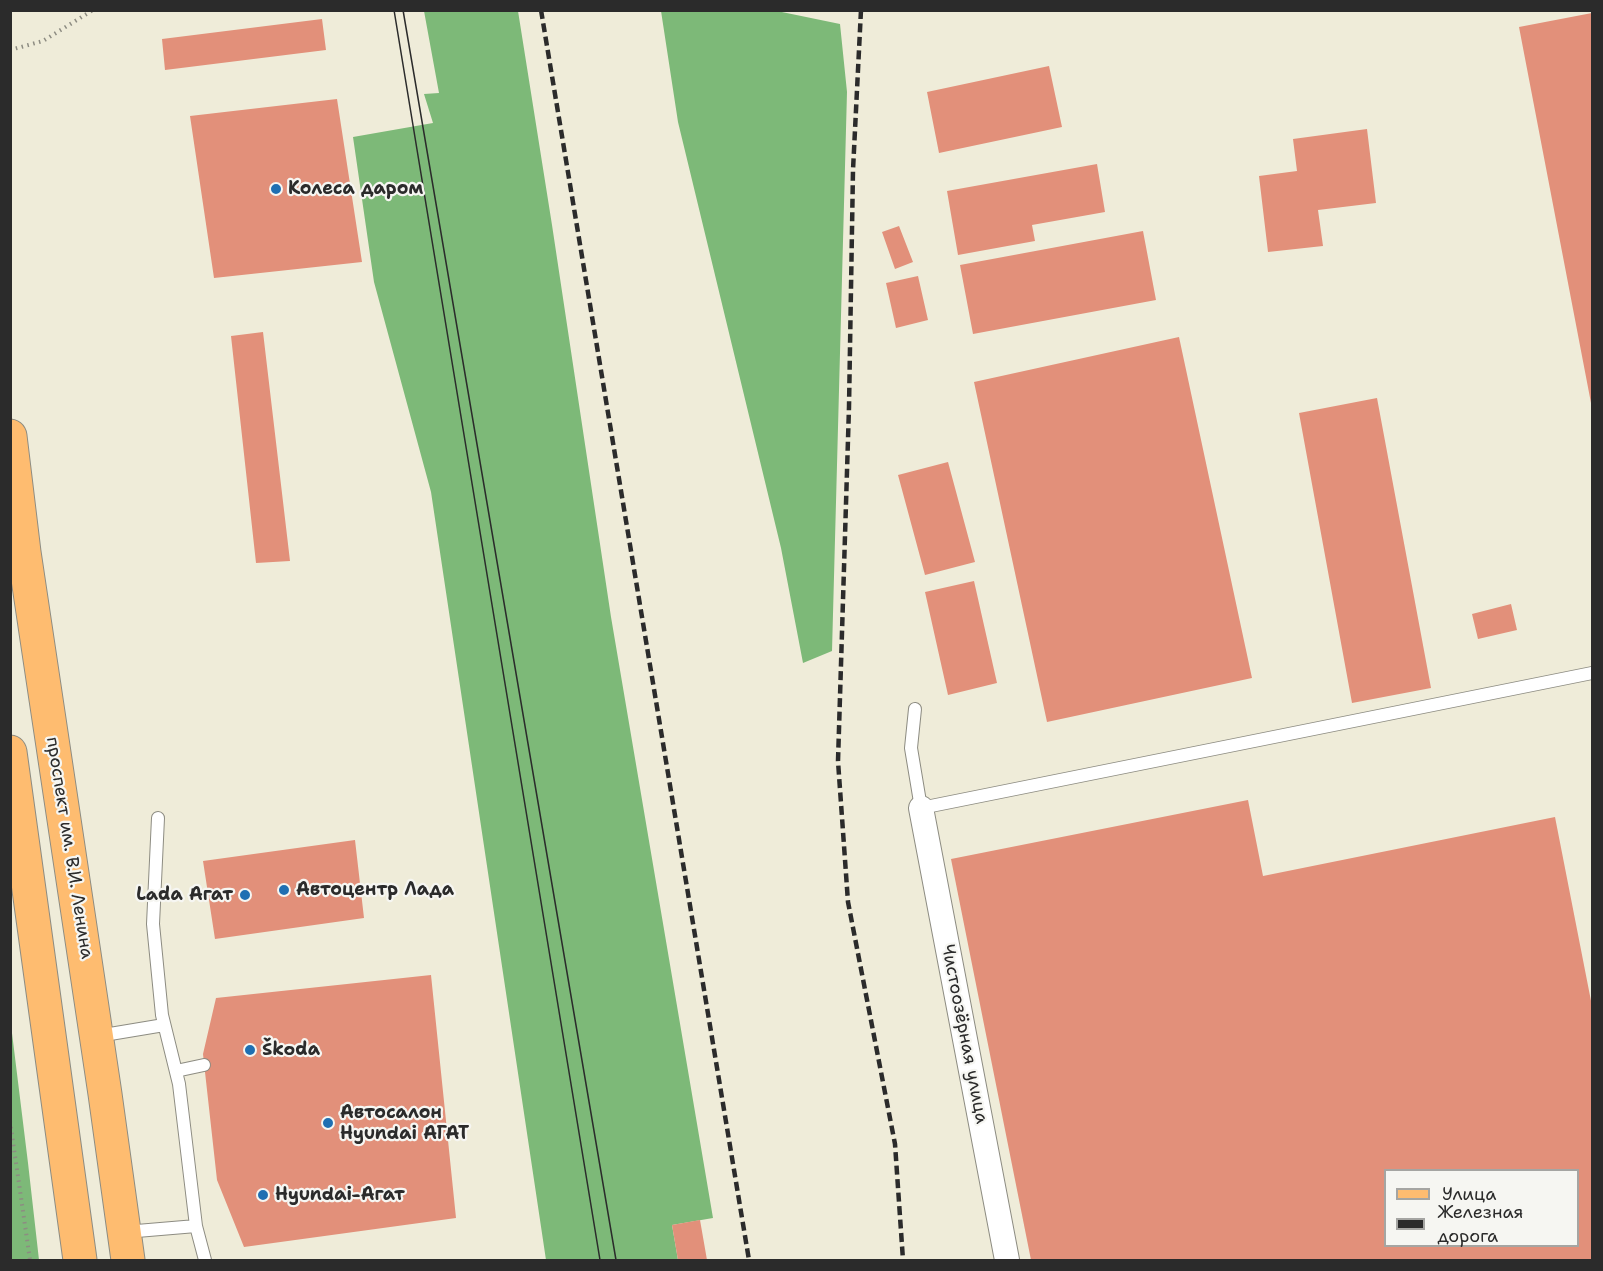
<!DOCTYPE html>
<html>
<head>
<meta charset="utf-8">
<style>
	body { margin:0 }
	#map { position:relative; width:1603px; height:1271px; overflow:hidden; background:#efecd9; font-family:"Shantell Sans",sans-serif }
	canvas { display:block }
	.frame { position:absolute; inset:0; border:12px solid #2b2b2b; pointer-events:none }
	.legend { position:absolute; left:1384px; top:1169px; width:195px; height:78px; box-sizing:border-box; background:#f6f6f2; border:2px solid #a5a5a2; margin:0; padding:8px 10px; list-style:none; font-size:18px; color:#2b2b2b }
	.legend li { display:flex; align-items:center; gap:12px; height:30px }
	.legend b { width:30px; border:2px solid #a5a5a2 }
</style>
</head>
<body>
<div id="map">
<canvas width="1603" height="1271"></canvas>
<div class="frame"></div>
<ul class="legend">
<li><b style="height:8px;background:#febc70"></b>Улица</li>
<li><b style="height:8px;background:#2b2b2b"></b>Железная дорога</li>
</ul>
</div>
<script>
const ctx = document.querySelector('canvas').getContext('2d');
ctx.lineJoin = 'round';
function paint(path, color) {
  ctx.fillStyle = color;
  ctx.fill(path, 'evenodd');
}
function shape(rows) {
  const path = new Path2D();
  for (const r of rows) {
    path.moveTo(r[0], r[1]);
    for (let i = 2; i < r.length; i += 2) path.lineTo(r[i], r[i + 1]);
  }
  return path;
}
function trace(path, color, width, dash) {
  ctx.strokeStyle = color;
  ctx.lineWidth = width;
  ctx.lineCap = dash ? 'butt' : 'round';
  ctx.setLineDash(dash || []);
  ctx.stroke(path);
}
function drawText(font, color, halo, rows, align = 'center') {
  ctx.font = font + ' "Shantell Sans",sans-serif';
  ctx.lineWidth = 4.5;
  ctx.setLineDash([]);
  ctx.textBaseline = 'middle';
  ctx.strokeStyle = halo;
  ctx.fillStyle = color;
  for (const [text, x, y, turn = 0] of rows) {
    ctx.save();
    ctx.translate(x, y);
    ctx.rotate((+turn || 0) * Math.PI / 180);
    ctx.textAlign = isNaN(turn) ? turn : align;
    if (halo) ctx.strokeText(text, 0, 0);
    ctx.fillText(text, 0, 0);
    ctx.restore();
  }
}
paint(shape([
	[424,11,518,11,552,225,611,617,713,1218,672,1225,678,1260,546,1260,431,492,374,282,353,137,433,123,424,94,439,93],
	[661,11,777,11,840,24,847,92,832,651,803,663,781,548,678,122],
	[11,1025,28,1163,39,1260,11,1260]
]), '#7db978');
paint(shape([
	[1592,13,1592,403,1591,403,1519,27],
	[322,19,326,50,165,70,162,39],
	[1049,66,1062,127,939,153,927,92],
	[337,99,362,262,214,278,190,116],
	[1367,129,1376,203,1318,210,1323,246,1268,252,1259,176,1297,171,1293,139],
	[1097,164,1105,212,1032,225,1035,241,958,255,947,191],
	[899,226,913,262,895,269,882,232],
	[1143,231,1156,300,973,334,960,265],
	[918,276,928,320,896,328,886,283],
	[263,332,290,561,256,563,231,336],
	[1179,337,1252,678,1047,722,974,382],
	[1377,398,1431,688,1352,703,1299,413],
	[948,462,975,562,925,575,898,475],
	[974,581,997,683,948,695,925,592],
	[1511,604,1517,630,1478,639,1472,614],
	[1248,800,1263,876,1555,817,1592,1006,1592,1260,1031,1260,951,859],
	[1386,1170,1578,1170,1578,1246,1386,1246],
	[355,840,364,918,215,939,203,861],
	[431,975,456,1218,244,1247,217,1180,203,1054,216,998],
	[700,1220,707,1260,678,1260,672,1225]
]), '#e2907a');
const service = shape([
	[915,709,911,748,921,808,1592,673],
	[98,1036,164,1025],
	[176,1071,204,1065],
	[196,1226,205,1260],
	[125,1232,196,1226,179,1084,162,1015,153,924,158,818]
]);
const minor = shape([
	[921,808,1007,1260]
]);
const primary = shape([
	[10,436,24,552,105,1094,128,1260],
	[10,752,80,1260]
]);
trace(service, '#8d8c82', 14);
trace(minor, '#8d8c82', 26);
trace(primary, '#8d8c82', 35);
trace(shape([
	[10,50,43,41,93,10],
	[10,1121,30,1260]
]), '#8d8c82', 4, [1.5, 4.5]);
trace(service, '#fff', 12);
trace(minor, '#fff', 24);
trace(primary, '#febc70', 33);
trace(shape([
	[394,10,600,1260],
	[403,10,616,1260]
]), '#2b2b2b', 1.5);
trace(shape([
	[541,10,749,1260],
	[861,10,853,170,849,407,838,761,848,902,895,1144,903,1260]
]), '#2b2b2b', 4.5, [9, 4.5]);
for (const [x, y, r, color] of [
	[276,189,6,"#1f6fb2"],
	[284,890,6,"#1f6fb2"],
	[245,895,6,"#1f6fb2"],
	[250,1050,6,"#1f6fb2"],
	[328,1123,6,"#1f6fb2"],
	[263,1195,6,"#1f6fb2"]
]) {
  const dot = new Path2D();
  dot.arc(x, y, r, 0, 2 * Math.PI);
  ctx.fillStyle = color;
  ctx.fill(dot);
  trace(dot, '#f6f6f2', 2);
}
drawText('bold 18px', '#2b2b2b', '#f6f6f2', [
	["Колеса даром",288,189],
	["Автоцентр Лада",296,890],
	["Lada Агат",233,895,"right"],
	["Škoda",262,1050],
	["Автосалон",340,1113],
	["Hyundai АГАТ",340,1134],
	["Hyundai-Агат",275,1195]
], 'left');
drawText('18px', '#2b2b2b', '#f6f6f2', [
	["проспект им. В.И. Ленина",69,848,81],
	["Чистоозёрная улица",964,1034,79]
]);
</script>
</body>
</html>
